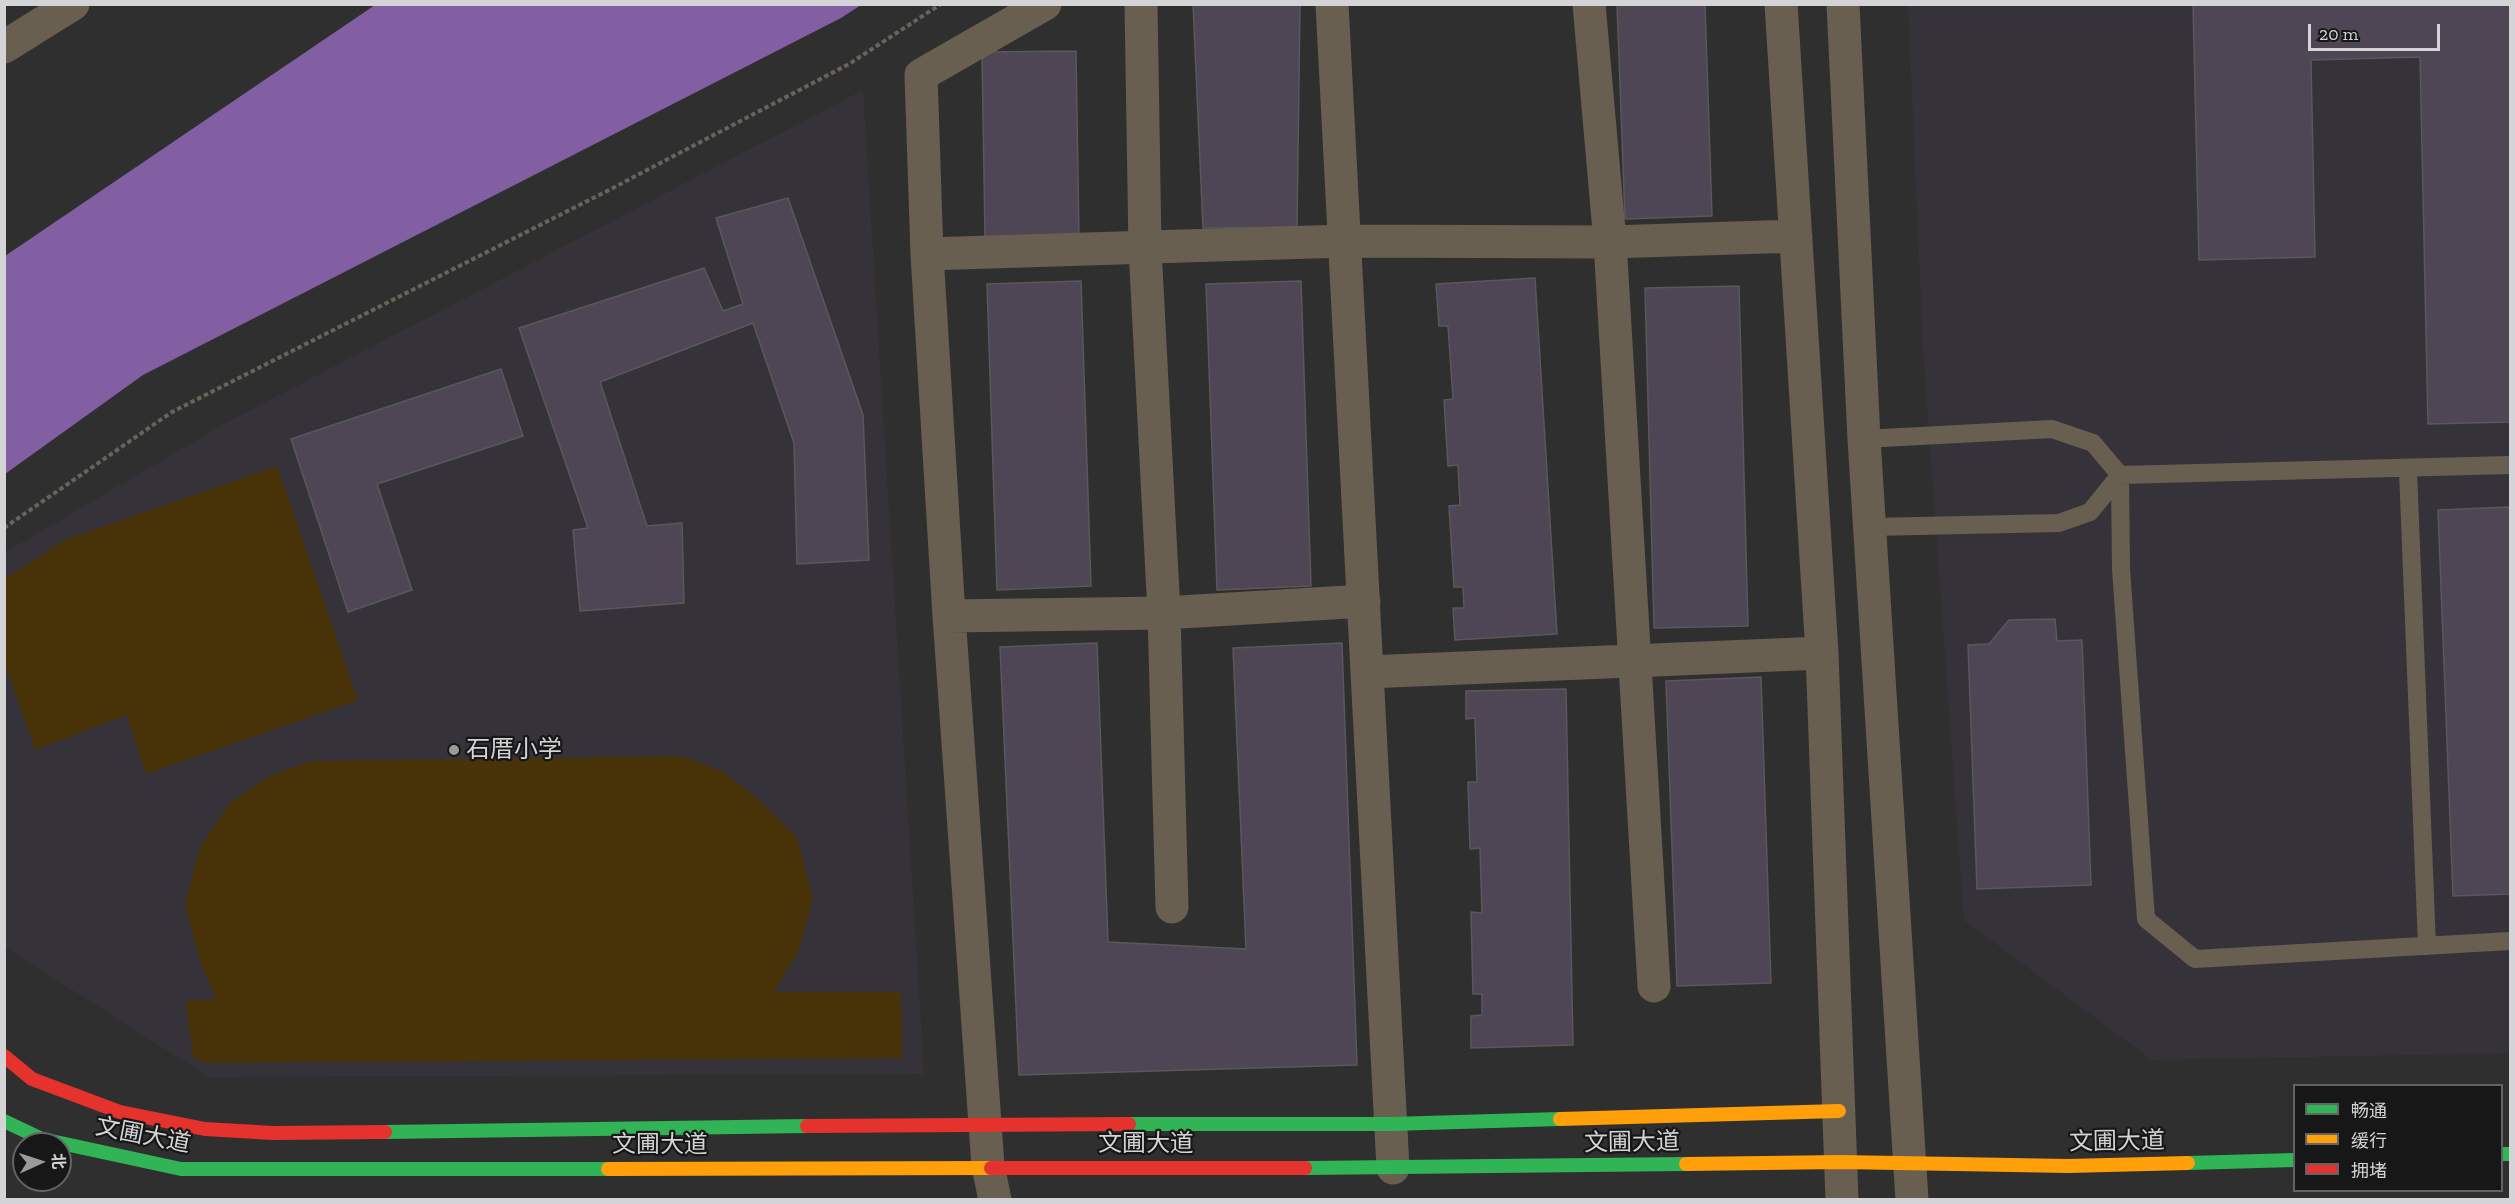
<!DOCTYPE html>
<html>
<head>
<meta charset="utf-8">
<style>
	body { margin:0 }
	#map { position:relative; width:2515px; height:1204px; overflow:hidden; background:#302f30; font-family:"Zilla Slab","Noto Sans SC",serif }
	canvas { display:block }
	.frame { position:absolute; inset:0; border:6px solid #d4d3d5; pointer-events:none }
	.legend { position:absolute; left:2293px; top:1084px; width:210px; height:108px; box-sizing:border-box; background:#171718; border:2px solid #636264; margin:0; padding:8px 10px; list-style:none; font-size:18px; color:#d4d3d5 }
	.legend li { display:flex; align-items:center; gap:12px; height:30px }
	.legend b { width:30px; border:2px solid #636264 }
	.north { position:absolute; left:12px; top:1132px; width:60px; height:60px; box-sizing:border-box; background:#171718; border:2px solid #636264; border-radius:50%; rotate:87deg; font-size:16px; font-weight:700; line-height:24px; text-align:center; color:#d4d3d5 }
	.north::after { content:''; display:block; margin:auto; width:21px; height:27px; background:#9b9a9b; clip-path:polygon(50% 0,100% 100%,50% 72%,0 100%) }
	.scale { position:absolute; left:2308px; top:24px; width:132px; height:27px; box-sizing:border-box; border:3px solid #d4d3d5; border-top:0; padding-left:8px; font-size:18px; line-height:21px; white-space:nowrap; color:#d4d3d5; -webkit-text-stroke:4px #171718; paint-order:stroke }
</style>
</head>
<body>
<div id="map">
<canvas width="2515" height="1204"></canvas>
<div class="frame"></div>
<ul class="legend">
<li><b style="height:8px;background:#30b455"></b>畅通</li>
<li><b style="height:8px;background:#ff9f0a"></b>缓行</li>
<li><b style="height:8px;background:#e5322d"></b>拥堵</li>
</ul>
<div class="north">北</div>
<div class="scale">20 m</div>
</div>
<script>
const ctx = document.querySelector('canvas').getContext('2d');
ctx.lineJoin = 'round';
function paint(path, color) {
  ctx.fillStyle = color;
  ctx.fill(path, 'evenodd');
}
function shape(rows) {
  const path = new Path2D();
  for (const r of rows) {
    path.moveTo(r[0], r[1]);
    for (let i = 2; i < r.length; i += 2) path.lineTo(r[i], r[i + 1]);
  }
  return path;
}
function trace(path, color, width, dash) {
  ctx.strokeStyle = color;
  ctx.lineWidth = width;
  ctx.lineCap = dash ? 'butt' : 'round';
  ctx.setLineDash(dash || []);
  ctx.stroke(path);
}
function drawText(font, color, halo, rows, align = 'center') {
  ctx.font = font + ' "Zilla Slab","Noto Sans SC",serif';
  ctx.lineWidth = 4.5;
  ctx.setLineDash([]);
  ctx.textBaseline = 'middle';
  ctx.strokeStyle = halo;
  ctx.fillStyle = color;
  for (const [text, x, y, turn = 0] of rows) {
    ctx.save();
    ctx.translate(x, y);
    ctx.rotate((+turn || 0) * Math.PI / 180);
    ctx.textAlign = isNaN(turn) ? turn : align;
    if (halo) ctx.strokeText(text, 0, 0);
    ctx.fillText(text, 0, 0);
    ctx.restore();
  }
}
paint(shape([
	[1908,5,2510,5,2510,1053,2152,1060,1964,920,1923,349],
	[863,90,924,1074,209,1077,5,947,4,553,226,423]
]), '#36323a');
paint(shape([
	[277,466,358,700,146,774,127,715,35,750,5,663,5,579,65,540],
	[681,756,724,772,764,804,797,838,813,898,799,950,774,992,901,992,902,1058,208,1063,193,1058,186,1001,216,999,201,964,185,906,199,849,230,803,270,776,311,761]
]), '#493308');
paint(shape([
	[375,5,861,5,841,18,143,375,5,474,5,256]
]), '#825fa2');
const building = shape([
	[1193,4,1300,4,1297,227,1203,228,1193,4],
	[1617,4,1705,4,1712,216,1625,219,1617,4],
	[2193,4,2510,4,2510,422,2428,424,2420,57,2311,60,2315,257,2199,260,2193,4],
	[1076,51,1079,238,985,239,982,52,1076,51],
	[788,198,863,415,869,560,797,564,794,443,753,323,600,382,647,526,682,523,684,603,580,611,573,530,588,528,519,328,704,268,723,311,743,304,716,218,788,198],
	[1535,278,1557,634,1455,640,1453,608,1464,608,1463,587,1454,587,1449,506,1460,505,1458,465,1448,466,1444,400,1453,399,1448,326,1439,326,1436,284,1535,278],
	[1081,281,1091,586,997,590,987,284,1081,281],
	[1301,281,1311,586,1217,590,1206,284,1301,281],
	[1739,286,1748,626,1654,628,1645,288,1739,286],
	[501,369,523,436,377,484,412,590,348,612,291,439,501,369],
	[2510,507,2510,894,2453,896,2438,510,2510,507],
	[2055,619,2057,641,2082,640,2091,885,1977,889,1968,645,1989,644,2009,620,2055,619],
	[1097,643,1108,942,1246,949,1233,648,1342,643,1357,1065,1019,1075,1000,647,1097,643],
	[1761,677,1771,983,1677,986,1666,681,1761,677],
	[1566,689,1573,1045,1471,1048,1471,1016,1482,1015,1482,994,1473,994,1471,912,1482,913,1480,848,1470,849,1468,782,1477,782,1475,718,1466,719,1466,691,1566,689]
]);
paint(building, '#4e4654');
trace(building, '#59585a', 1.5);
trace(shape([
	[4,528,172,412,609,190,849,64,941,4]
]), '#69635a', 4, [4.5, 3]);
trace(shape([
	[1864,439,2052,429,2093,443,2120,475,2090,512,2059,523,1871,527],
	[2510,465,2120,475,2121,569,2146,919,2195,959,2510,941],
	[2408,471,2427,946]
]), '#695f50', 18);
trace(shape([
	[1141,4,1145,248,1164,613,1172,907],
	[1332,4,1393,1168],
	[1589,4,1610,242,1654,986],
	[1781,4,1822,653,1842,1200],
	[1843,4,1864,439,1912,1200],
	[4,47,73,4],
	[927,254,1344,241,1610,242,1796,236],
	[949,616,1164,613,1364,601],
	[1367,672,1822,653],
	[995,1200,988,1166,949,616,927,254,921,75,1045,4]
]), '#695f50', 33);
trace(shape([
	[4,1121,42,1139,181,1169,608,1169],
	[1129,1124,1391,1124,1560,1119],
	[385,1132,807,1126],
	[2502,1154,2510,1154],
	[2188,1163,2294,1160],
	[1305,1168,1686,1164]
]), '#30b455', 14);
trace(shape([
	[1560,1119,1839,1111],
	[1686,1164,1841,1162,2068,1166,2188,1163],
	[608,1169,991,1168]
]), '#ff9f0a', 14);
trace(shape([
	[4,1056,32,1079,120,1112,205,1129,273,1133,385,1132],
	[807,1126,1129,1124],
	[991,1168,1305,1168]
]), '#e5322d', 14);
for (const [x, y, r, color] of [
	[454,750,6,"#9b9a9b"]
]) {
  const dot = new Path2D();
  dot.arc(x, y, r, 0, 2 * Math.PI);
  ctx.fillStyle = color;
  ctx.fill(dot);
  trace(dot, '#171718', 2);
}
drawText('24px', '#d4d3d5', '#171718', [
	["石厝小学",466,750]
], 'left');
drawText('24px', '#d4d3d5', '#171718', [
	["文圃大道",143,1136,11],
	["文圃大道",2117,1142,-1],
	["文圃大道",1632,1143,-1],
	["文圃大道",1146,1144],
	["文圃大道",660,1145]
]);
</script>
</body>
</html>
